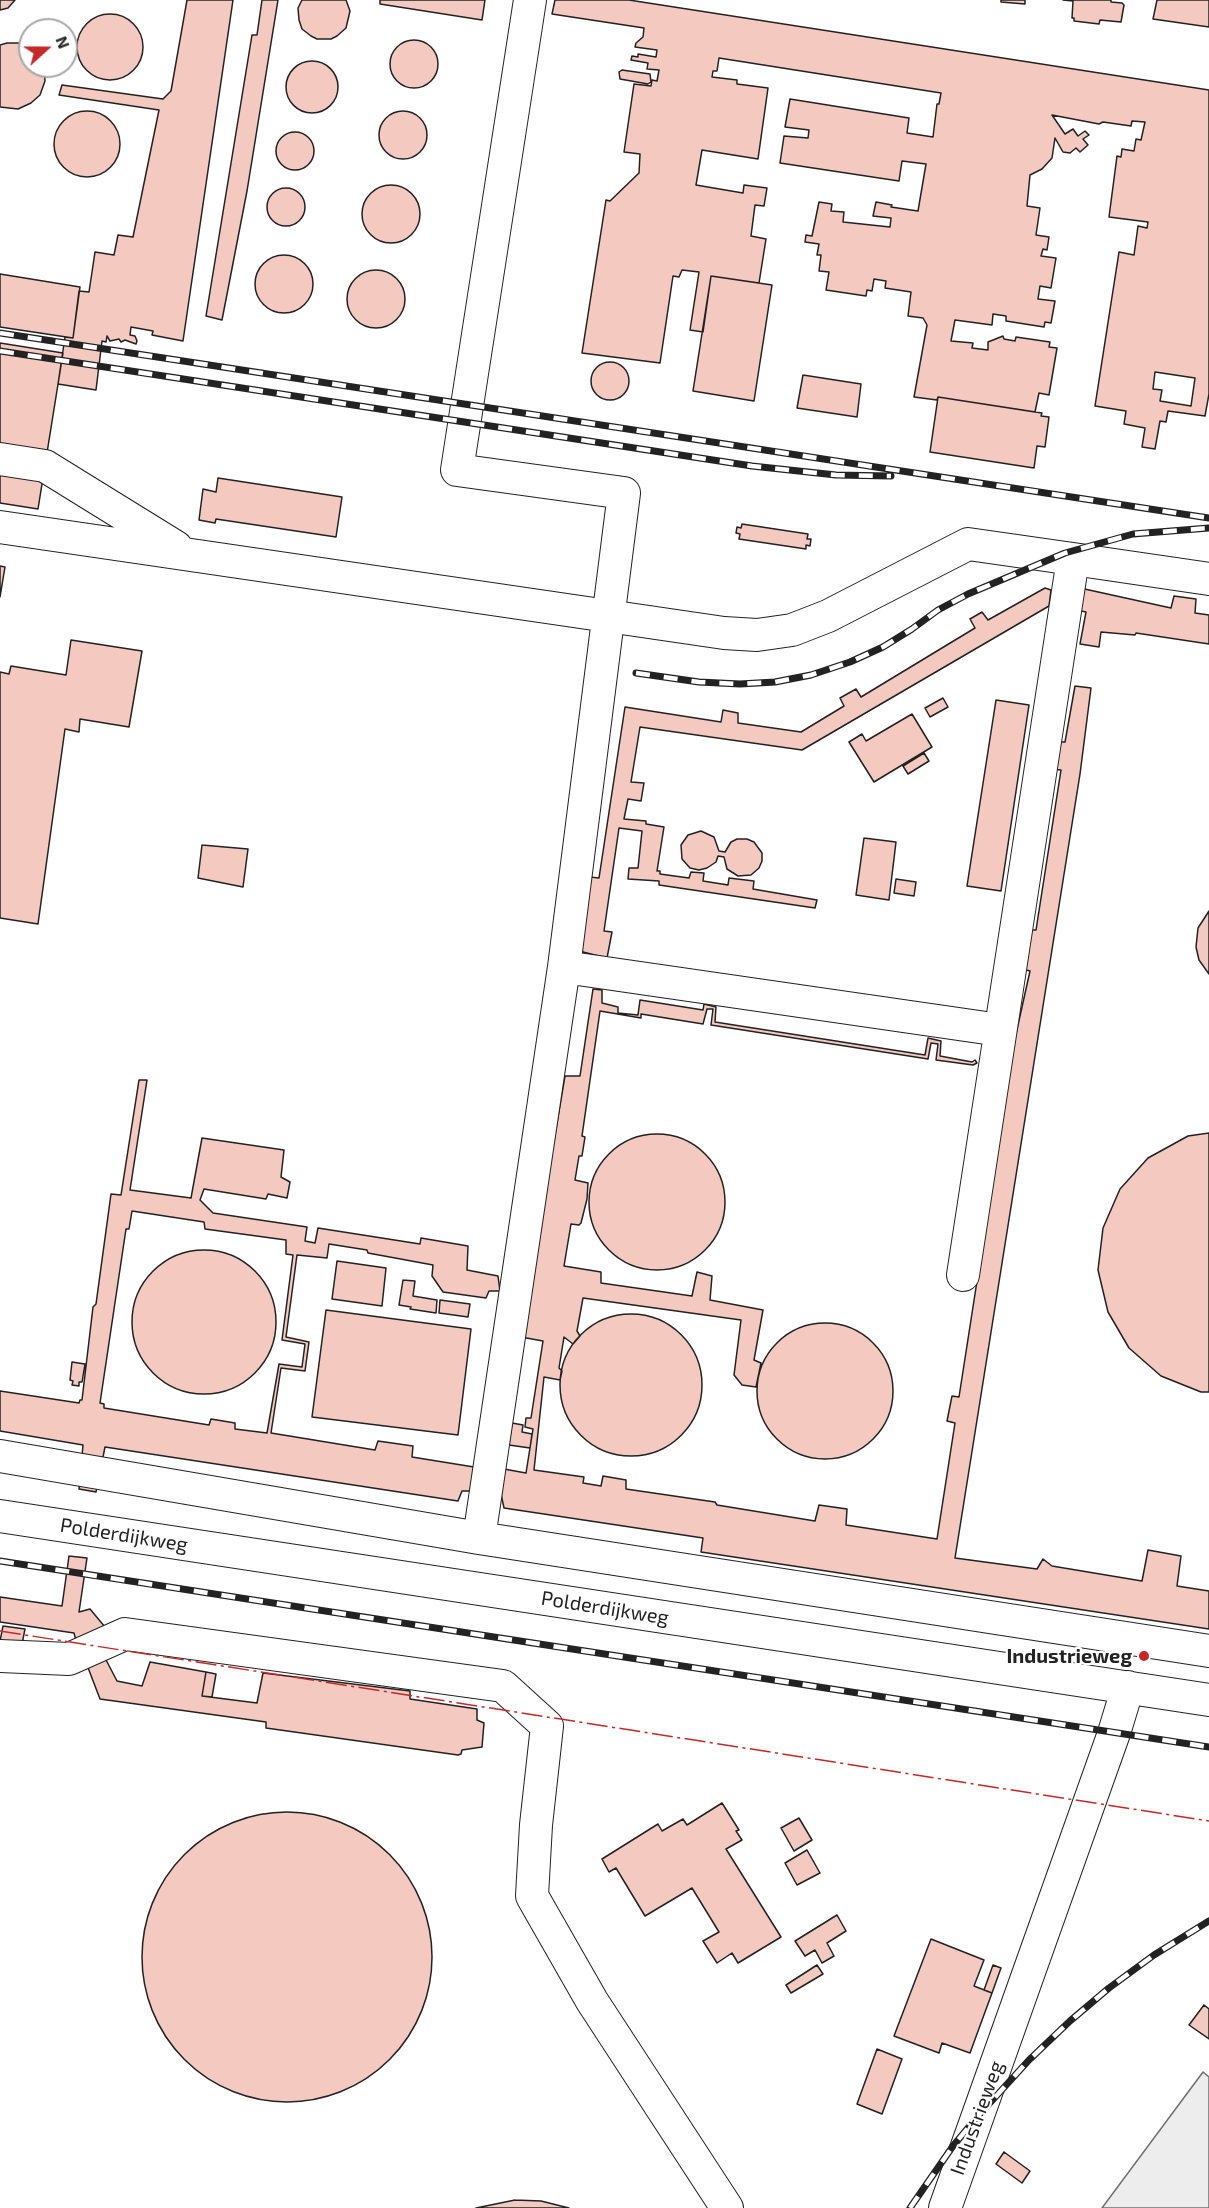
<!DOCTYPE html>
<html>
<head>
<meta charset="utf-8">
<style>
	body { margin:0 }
	#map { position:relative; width:1209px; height:2208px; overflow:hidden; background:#fff; font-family:"Exo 2",sans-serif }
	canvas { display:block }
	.north { position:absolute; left:18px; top:18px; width:60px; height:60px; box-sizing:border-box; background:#fff; border:2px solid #a7a7a7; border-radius:50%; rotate:69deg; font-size:16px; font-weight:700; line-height:24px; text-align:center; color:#222 }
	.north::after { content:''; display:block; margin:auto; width:21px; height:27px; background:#c62828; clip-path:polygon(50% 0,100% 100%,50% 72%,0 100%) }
</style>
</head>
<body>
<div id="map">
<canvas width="1209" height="2208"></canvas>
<div class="north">N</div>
</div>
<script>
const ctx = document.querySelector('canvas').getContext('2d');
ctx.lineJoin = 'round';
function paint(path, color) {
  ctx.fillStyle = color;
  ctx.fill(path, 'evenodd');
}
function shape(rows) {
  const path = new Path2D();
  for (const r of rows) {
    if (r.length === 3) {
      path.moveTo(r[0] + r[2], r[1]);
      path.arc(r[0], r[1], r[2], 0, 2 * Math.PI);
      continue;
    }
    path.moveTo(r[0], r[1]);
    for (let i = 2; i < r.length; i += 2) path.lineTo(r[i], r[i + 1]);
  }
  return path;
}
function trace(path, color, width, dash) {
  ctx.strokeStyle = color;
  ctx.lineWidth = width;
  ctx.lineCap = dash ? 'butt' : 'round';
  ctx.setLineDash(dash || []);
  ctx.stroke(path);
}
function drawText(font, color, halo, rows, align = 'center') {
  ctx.font = font + ' "Exo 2",sans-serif';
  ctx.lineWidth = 4.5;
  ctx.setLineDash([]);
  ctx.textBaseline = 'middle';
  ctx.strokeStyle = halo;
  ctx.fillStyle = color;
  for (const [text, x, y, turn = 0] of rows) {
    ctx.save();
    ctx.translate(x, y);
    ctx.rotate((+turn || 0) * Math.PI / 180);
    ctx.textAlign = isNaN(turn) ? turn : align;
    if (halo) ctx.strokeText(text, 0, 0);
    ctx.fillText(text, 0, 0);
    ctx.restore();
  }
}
const parking = shape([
	[1203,2072,1209,2077,1209,2208,1102,2208,1203,2072]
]);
paint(parking, '#ededed');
trace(parking, '#6f6f6f', 1.5);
const building = shape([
	[0,0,15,0,8,8,0,10,0,0],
	[187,0,233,0,183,341,152,335,153,331,131,327,130,335,135,336,137,341,136,344,125,340,121,342,119,339,110,341,107,336,106,342,102,341,96,390,58,384,65,337,73,338,79,291,89,292,95,252,114,255,118,235,133,237,159,110,59,95,62,85,163,99,171,91,187,0],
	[262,0,278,0,247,191,222,320,206,316,252,35,257,35,262,0],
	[302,0,346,0,350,11,346,28,337,36,331,39,317,39,311,36,302,29,299,20,298,8,302,0],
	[380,0,485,0,482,20,380,4,380,0],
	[555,0,629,0,1209,90,1209,394,1205,416,1168,411,1166,422,1160,421,1155,449,1142,447,1145,428,1124,424,1126,411,1095,406,1119,252,1134,255,1138,226,1147,228,1148,222,1109,217,1117,156,1121,157,1122,149,1134,151,1136,139,1141,140,1145,122,1132,121,1131,126,1103,122,1099,124,1052,115,1065,134,1073,129,1078,136,1085,131,1089,135,1083,139,1088,145,1080,152,1076,148,1070,153,1063,152,1055,138,1052,158,1042,169,1030,175,1027,206,1040,208,1036,235,1049,237,1047,250,1043,249,1041,256,1056,258,1051,288,1040,286,1038,299,1055,301,1051,323,1045,322,1044,327,1006,321,1006,316,993,314,992,325,955,320,951,341,973,343,972,348,988,350,988,342,1003,336,1004,339,1015,341,1016,337,1050,342,1049,347,1057,348,1049,395,1039,393,1035,412,938,397,937,400,914,397,927,325,923,318,908,316,911,292,885,288,886,281,874,279,872,291,867,290,866,296,826,290,829,272,819,271,821,255,817,255,819,244,805,242,806,235,812,236,819,202,832,204,831,211,844,212,843,222,890,227,891,218,873,216,876,202,892,205,891,207,918,211,926,164,902,161,899,181,780,163,784,136,808,138,809,130,785,127,790,99,909,118,907,133,933,137,937,104,939,104,941,93,719,58,717,71,713,71,712,77,737,80,737,84,768,88,758,159,702,150,696,185,743,193,744,185,767,188,764,206,755,205,751,236,766,239,759,283,711,276,703,332,690,330,699,272,682,270,679,277,673,276,660,363,582,353,606,200,610,201,639,173,640,154,624,152,634,84,651,86,652,80,657,81,659,70,647,69,648,63,631,60,632,56,638,57,638,54,656,57,657,50,635,47,636,43,643,37,644,28,552,14,555,0],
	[1155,372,1195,378,1191,406,1160,401,1162,390,1153,389,1155,372],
	[1001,0,1025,0,1025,4,1001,2,1001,0],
	[1063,0,1111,0,1111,2,1122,3,1124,5,1121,22,1100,20,1099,24,1074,21,1074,18,1072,18,1073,1,1063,0],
	[1157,0,1209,0,1209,27,1153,19,1157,0],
	[110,47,33],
	[414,64,24],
	[7,43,19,43,30,48,30,66,44,67,45,81,40,95,31,103,18,109,0,107,0,45,7,43],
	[312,87,26],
	[622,70,650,74,651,82,648,84,620,79,619,72,622,70],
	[403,135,24],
	[87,144,33],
	[295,151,19],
	[391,214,29],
	[286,207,19],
	[284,284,29],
	[376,299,29],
	[0,274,80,287,73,338,0,327,0,274],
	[711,276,772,285,754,401,693,391,711,276],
	[0,343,63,353,38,509,0,503,0,343],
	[610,381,19],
	[803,375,861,384,857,417,797,408,803,375],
	[938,397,1042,413,1041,416,1049,417,1045,447,1037,446,1034,468,930,452,938,397],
	[218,478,342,497,336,537,216,519,215,523,199,520,203,489,216,492,218,478],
	[742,524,808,534,807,539,811,539,810,546,806,545,806,549,739,539,740,534,736,533,737,527,741,528,742,524],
	[0,566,5,567,0,597,0,566],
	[1045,588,1051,590,1049,606,802,750,640,727,631,782,644,783,641,801,628,799,624,819,646,821,646,824,664,827,657,871,660,871,660,874,689,878,691,872,704,873,703,881,728,885,729,878,754,881,753,889,817,900,815,908,659,885,659,881,628,879,629,868,638,868,642,831,619,828,604,931,612,932,607,958,583,952,580,945,590,877,599,878,625,707,721,722,723,710,738,713,738,723,801,732,844,706,840,698,856,689,861,697,975,628,970,619,982,612,988,620,1045,588],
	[1080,588,1171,608,1174,596,1196,599,1195,613,1209,615,1209,644,1136,633,1135,635,1101,632,1099,647,1080,644,1086,612,1076,610,1080,588],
	[71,640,142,651,129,727,80,719,79,732,65,729,38,924,0,918,0,672,9,674,11,666,66,675,71,640],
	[1075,686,1091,688,1080,774,955,1558,1037,1569,1043,1559,1052,1566,1142,1581,1148,1550,1181,1556,1177,1586,1209,1591,1209,1629,701,1552,703,1538,504,1508,501,1494,504,1469,526,1473,533,1429,525,1427,526,1418,531,1418,543,1341,521,1337,565,1076,580,1076,593,989,602,990,602,1003,618,1007,618,1013,638,1015,640,1000,703,1010,704,1004,716,1007,715,1022,925,1055,928,1038,941,1041,940,1056,972,1062,975,1060,977,1063,973,1065,936,1060,938,1044,931,1043,928,1059,711,1025,713,1009,707,1009,703,1024,641,1014,641,1018,600,1011,582,1136,585,1137,582,1156,579,1156,575,1180,588,1183,587,1199,581,1223,579,1225,571,1224,564,1266,601,1272,601,1283,692,1296,697,1272,712,1276,710,1300,763,1310,754,1360,761,1363,756,1387,742,1385,734,1375,741,1320,583,1298,577,1331,580,1336,573,1344,564,1337,559,1368,562,1371,560,1380,544,1377,534,1470,584,1477,583,1483,601,1486,603,1476,626,1480,626,1489,715,1502,717,1505,815,1521,819,1505,847,1509,846,1525,937,1539,955,1423,947,1421,952,1396,959,1397,1014,1043,1030,971,1019,968,1027,930,1036,930,1061,770,1050,769,1054,742,1065,742,1075,686],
	[943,698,948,707,930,717,925,708,943,698],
	[996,700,1029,705,1001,891,967,886,996,700],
	[912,714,932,747,874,782,849,742,862,734,866,741,912,714],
	[924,753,929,761,908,774,903,766,924,753],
	[701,831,714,837,719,851,725,852,731,842,737,839,747,839,754,842,762,853,762,861,759,868,751,875,738,876,727,869,724,857,718,856,716,862,707,868,699,870,690,868,682,859,681,845,688,835,701,831],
	[864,838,896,842,889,900,856,895,864,838],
	[202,845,248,849,243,887,198,878,202,845],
	[896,879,916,882,914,896,894,893,896,879],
	[1209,911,1209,974,1199,960,1196,947,1198,928,1209,911],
	[139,1080,147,1080,130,1190,191,1198,202,1138,284,1150,281,1177,290,1182,287,1198,268,1194,266,1199,204,1189,200,1200,213,1213,307,1227,305,1241,315,1243,318,1228,420,1244,421,1238,468,1246,467,1270,498,1276,500,1291,489,1291,486,1298,443,1292,432,1276,433,1265,368,1253,367,1250,329,1244,327,1258,297,1255,286,1337,309,1342,305,1371,281,1368,271,1433,375,1450,378,1441,413,1446,412,1457,474,1467,470,1491,462,1491,458,1501,105,1447,96,1492,79,1489,83,1445,0,1431,0,1391,79,1403,80,1400,82,1400,93,1307,96,1304,111,1194,121,1195,139,1080],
	[132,1211,204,1222,205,1229,286,1240,286,1254,293,1255,282,1340,305,1344,302,1367,279,1364,267,1433,235,1429,235,1423,211,1419,209,1425,104,1408,104,1404,100,1403,126,1229,129,1229,132,1211],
	[1209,1133,1209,1392,1201,1392,1161,1376,1129,1348,1108,1312,1098,1270,1103,1228,1120,1189,1148,1158,1188,1136,1209,1133],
	[657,1202,68],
	[204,1322,72],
	[337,1261,386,1268,382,1306,332,1299,337,1261],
	[403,1280,415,1281,413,1296,437,1300,436,1313,410,1309,411,1307,399,1305,403,1280],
	[440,1300,470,1304,468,1317,439,1313,440,1300],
	[326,1310,471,1329,458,1435,312,1417,326,1310],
	[631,1385,71],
	[825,1391,68],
	[72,1362,85,1364,82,1382,79,1382,79,1386,72,1385,73,1381,70,1380,72,1362],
	[512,1423,523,1425,522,1432,532,1434,530,1448,509,1445,512,1423],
	[69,1556,87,1558,79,1612,90,1609,105,1627,77,1644,74,1633,0,1622,0,1597,62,1606,69,1556],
	[3,1626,25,1629,22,1644,0,1641,3,1626],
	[104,1656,117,1681,142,1686,150,1662,206,1672,202,1696,257,1703,263,1673,410,1691,410,1699,477,1709,477,1720,484,1723,482,1747,462,1750,461,1754,458,1755,266,1728,266,1722,100,1699,87,1665,104,1656],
	[206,1672,216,1674,212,1697,202,1696,206,1672],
	[722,1803,739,1830,736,1831,742,1840,726,1849,781,1937,738,1963,732,1953,717,1963,703,1941,719,1932,692,1888,645,1916,616,1868,609,1872,602,1859,658,1824,662,1831,683,1819,687,1825,722,1803],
	[287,1957,145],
	[799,1818,812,1840,794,1851,781,1828,799,1818],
	[807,1850,820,1873,797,1885,785,1863,807,1850],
	[837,1915,846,1931,827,1943,834,1956,822,1963,815,1950,805,1956,795,1941,837,1915],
	[931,1939,984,1960,974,1986,992,1993,970,2053,942,2043,939,2053,894,2036,931,1939],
	[817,1965,823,1974,791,1993,786,1985,817,1965],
	[993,1965,1001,1968,992,1993,984,1990,993,1965],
	[1204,2005,1209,2009,1209,2039,1189,2025,1204,2005],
	[877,2049,902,2059,882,2114,857,2104,877,2049],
	[1004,2152,1030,2171,1022,2183,996,2164,1004,2152],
	[515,2200,541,2201,569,2208,476,2208,515,2200]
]);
paint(building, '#f3c9c0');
trace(building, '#222', 1.5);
const minor = shape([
	[0,459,45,466,176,547],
	[0,527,724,633,757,635,792,630,828,616,968,544,1073,559],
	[564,967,1000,1030],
	[963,1275,1073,559,1209,579],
	[0,1456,479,1538,1209,1651],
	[0,1516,1209,1700],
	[479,1538,564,967,624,493,457,470,530,0],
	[0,1656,69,1659,125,1634,503,1686,547,1726,536,1825,532,1896,592,2001,727,2208],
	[945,2208,1114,1733,1128,1687]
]);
trace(minor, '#222', 34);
trace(minor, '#fff', 32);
const rail = shape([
	[0,333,1209,518],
	[0,351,752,466,836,475,891,476],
	[636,673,699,682,740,684,775,682,811,675,850,662,883,647,912,629,938,610,968,594,1065,553,1133,534,1209,528],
	[0,1561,1209,1747],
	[910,2208,953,2146,978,2116,1029,2060,1070,2021,1109,1988,1154,1955,1209,1921]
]);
trace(rail, '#222', 7);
trace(rail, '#fff', 4.5, [14]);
trace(shape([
	[0,1631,1209,1821]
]), '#c62828', 1.5, [21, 4.5, 3, 4.5]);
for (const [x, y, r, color] of [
	[1144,1656,6,"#c62828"]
]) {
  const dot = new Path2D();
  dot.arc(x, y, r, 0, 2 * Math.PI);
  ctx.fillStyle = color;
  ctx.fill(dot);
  trace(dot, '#fff', 2);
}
drawText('20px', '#222', '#fff', [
	["Polderdijkweg",124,1535,9],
	["Polderdijkweg",605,1608,9],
	["Industrieweg",977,2118,-70]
]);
drawText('bold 20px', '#222', '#fff', [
	["Industrieweg",1132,1656]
], 'right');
</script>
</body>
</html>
